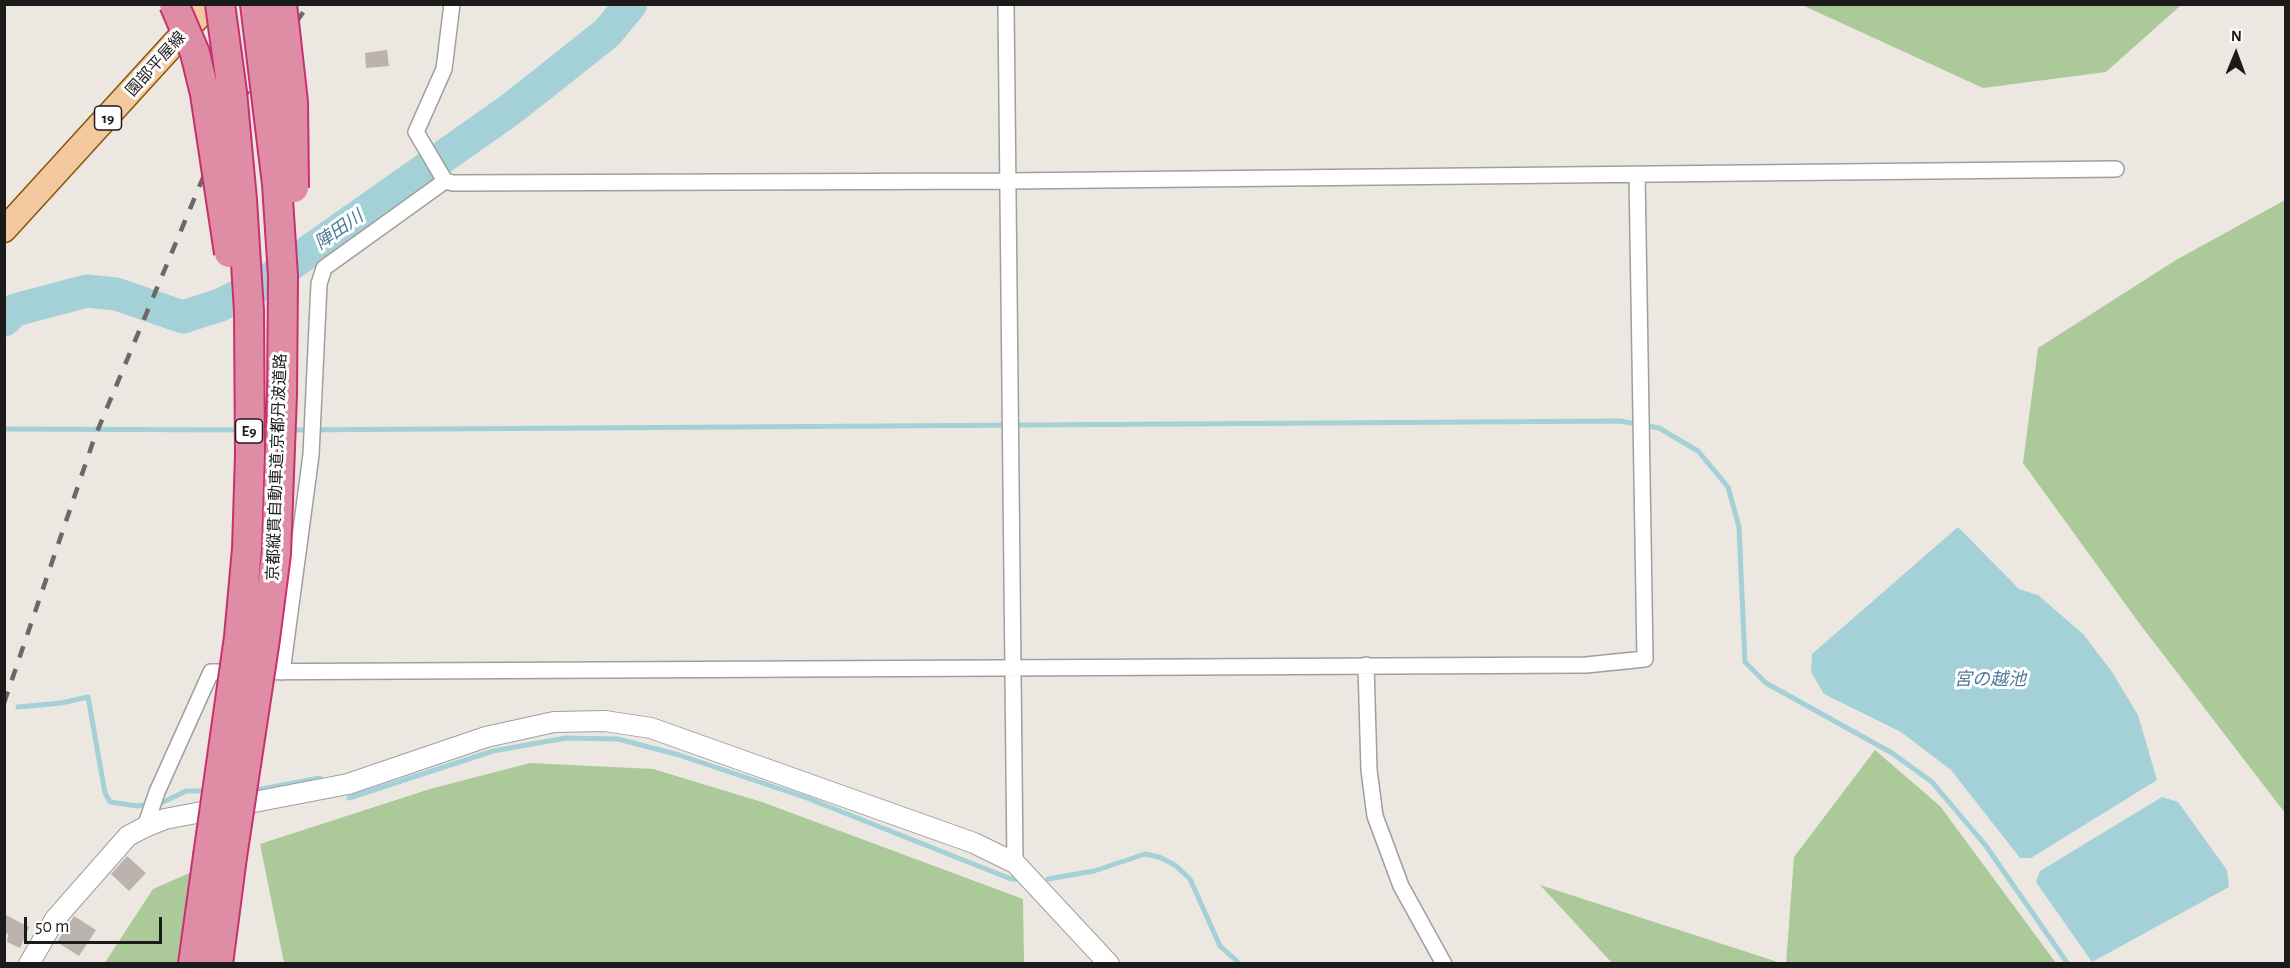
<!DOCTYPE html>
<html>
<head>
<meta charset="utf-8">
<style>
	body { margin:0 }
	#map { position:relative; width:2290px; height:968px; overflow:hidden; background:#ece8e1; font-family:"Alegreya Sans",sans-serif }
	canvas { display:block }
	.frame { position:absolute; inset:0; border:6px solid #1b1b1b; pointer-events:none }
	.north { position:absolute; left:2206px; top:24px; width:60px; height:60px; -webkit-text-stroke:4px #fff; paint-order:stroke; rotate:1deg; font-size:16px; font-weight:700; line-height:24px; text-align:center; color:#1b1b1b }
	.north::after { content:''; display:block; margin:auto; width:21px; height:27px; background:#1b1b1b; clip-path:polygon(50% 0,100% 100%,50% 72%,0 100%) }
	.scale { position:absolute; left:24px; top:917px; width:138px; height:27px; box-sizing:border-box; border:3px solid #1b1b1b; border-top:0; padding-left:8px; font-size:18px; line-height:21px; white-space:nowrap; color:#1b1b1b; -webkit-text-stroke:4px #fff; paint-order:stroke }
</style>
</head>
<body>
<div id="map">
<canvas width="2290" height="968"></canvas>
<div class="frame"></div>
<div class="north">N</div>
<div class="scale">50 m</div>
</div>
<script>
const ctx = document.querySelector('canvas').getContext('2d');
ctx.lineJoin = 'round';
function paint(path, color) {
  ctx.fillStyle = color;
  ctx.fill(path, 'evenodd');
}
function shape(rows) {
  const path = new Path2D();
  for (const r of rows) {
    path.moveTo(r[0], r[1]);
    for (let i = 2; i < r.length; i += 2) path.lineTo(r[i], r[i + 1]);
  }
  return path;
}
function trace(path, color, width, dash) {
  ctx.strokeStyle = color;
  ctx.lineWidth = width;
  ctx.lineCap = dash ? 'butt' : 'round';
  ctx.setLineDash(dash || []);
  ctx.stroke(path);
}
function drawText(font, color, halo, rows, align = 'center') {
  ctx.font = font + ' "Alegreya Sans","Noto Sans JP",sans-serif';
  ctx.lineWidth = 6;
  ctx.setLineDash([]);
  ctx.textBaseline = 'middle';
  ctx.strokeStyle = halo;
  ctx.fillStyle = color;
  for (const [text, x, y, turn = 0] of rows) {
    ctx.save();
    ctx.translate(x, y);
    ctx.rotate((+turn || 0) * Math.PI / 180);
    ctx.textAlign = isNaN(turn) ? turn : align;
    if (halo) ctx.strokeText(text, 0, 0);
    ctx.fillText(text, 0, 0);
    ctx.restore();
  }
}
paint(shape([
	[1802,5,2181,5,2106,72,1983,88],
	[2285,200,2285,813,2139,623,2023,463,2038,348,2176,260],
	[1875,750,1940,806,2056,963,1786,963,1794,857],
	[530,763,653,769,762,802,1023,899,1024,963,284,963,260,844,430,789],
	[192,872,179,963,104,964,153,889],
	[1540,885,1781,963,1612,963]
]), '#abc999');
paint(shape([
	[1958,527,2019,589,2038,595,2084,635,2112,672,2138,715,2157,780,2031,858,2020,858,1951,770,1901,732,1824,694,1811,672,1812,654],
	[2162,797,2178,802,2227,870,2229,887,2092,962,2036,882,2040,871]
]), '#a4d0d7');
trace(shape([
	[4,429,241,430],
	[290,430,1620,421,1659,428,1698,451,1728,487,1739,527,1745,662,1766,683,1892,753,1932,782,1986,846,2068,964],
	[18,707,61,703,88,697,105,793,110,802,137,806,161,803,186,791,208,791],
	[251,791,320,778],
	[349,798,493,751,566,738,618,739,679,755,807,798,1011,879,1018,879],
	[1048,879,1094,871,1145,854,1159,857,1175,865,1190,879,1220,946,1240,964]
]), '#a4d0d7', 5);
trace(shape([
	[4,320,15,310,87,291,116,294,183,317,220,305,264,283,511,109,607,33,631,4]
]), '#a4d0d7', 33);
paint(shape([
	[387,50,389,66,366,68,365,53],
	[127,856,146,873,129,891,111,874],
	[4,914,29,927,20,948,7,942,8,934,4,933],
	[74,916,96,930,79,956,57,942]
]), '#bcb3ae');
const minor = shape([
	[1006,4,1015,863],
	[445,181,453,183,1008,181,2116,169],
	[445,181,416,132,444,69,452,4],
	[1366,665,1369,770,1375,816,1401,886,1444,964],
	[282,672,311,455,319,284,324,268,445,181],
	[145,827,157,792,211,672,1586,665,1645,659,1637,174]
]);
const tertiary = shape([
	[29,964,55,919,128,836,145,827,165,819,348,784,486,737,554,722,605,721,651,728,974,843,1015,863,1109,964]
]);
const primary = shape([
	[4,230,210,4]
]);
const motorway = shape([
	[193,964,208,856],
	[218,964,232,857]
]);
trace(minor, '#9f9f9f', 18);
trace(tertiary, '#9f9f9f', 22);
trace(primary, '#88540a', 27);
trace(motorway, '#c93071', 32);
trace(minor, '#fff', 15);
trace(tertiary, '#fff', 20);
trace(primary, '#f4c89e', 24);
trace(motorway, '#df8da4', 28);
trace(shape([
	[4,703,94,439,215,149,249,89,309,4]
]), '#696969', 4.5, [12, 12]);
const motorwayBridge = shape([
	[174,4,195,53,205,94,229,253],
	[282,4,293,102,294,188],
	[208,856,239,637,247,549,250,455,249,311,242,200,232,92,220,4],
	[232,857,265,639,276,554,282,395,283,276,277,184,255,4]
]);
trace(motorwayBridge, '#c93071', 32, []);
trace(motorwayBridge, '#df8da4', 28);
for (const [x, y, w] of [
	[108,118,27],
	[249,431,27]
]) {
  const box = new Path2D();
  box.roundRect(x - w / 2, y - 12, w, 24, 4.5);
  ctx.fillStyle = '#fff';
  ctx.fill(box);
  trace(box, '#1b1b1b', 1.5);
}
drawText('bold 15px', '#1b1b1b', null, [
	["19",108,118],
	["E9",249,431]
]);
drawText('16px', '#1b1b1b', '#fff', [
	["園部平屋線",156,64,-48],
	["京都縦貫自動車道;京都丹波道路",277,467,-88]
]);
drawText('italic 18px', '#4c7a9c', '#fff', [
	["陣田川",339,230,-35],
	["宮の越池",1990,680]
]);
</script>
</body>
</html>
